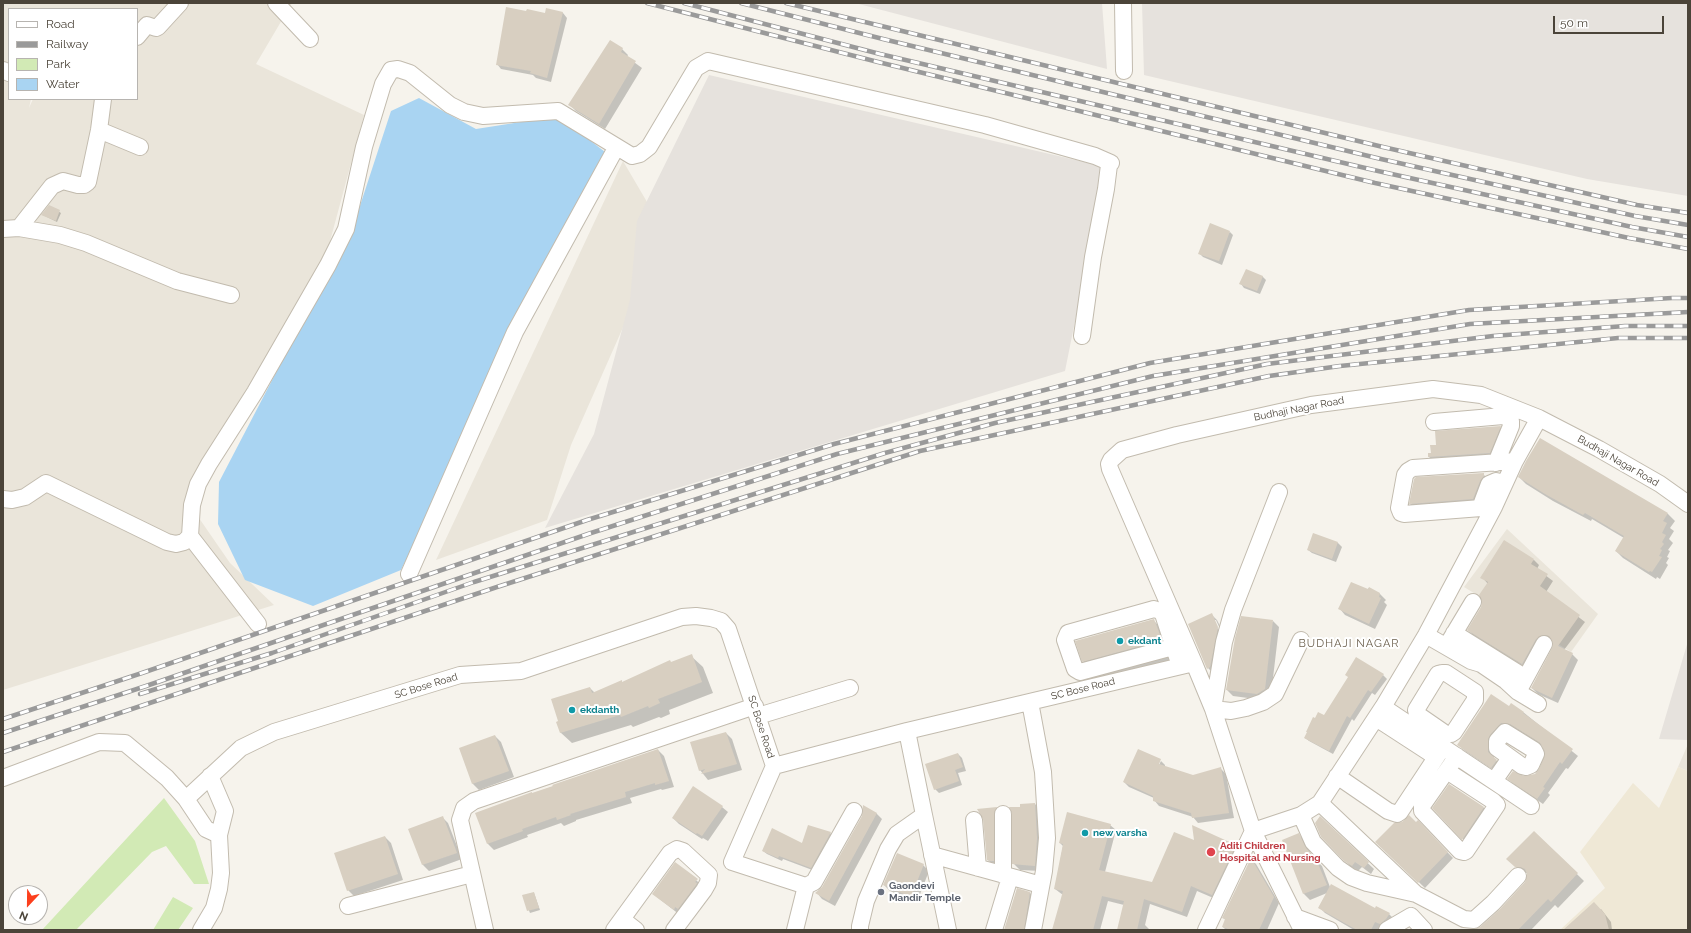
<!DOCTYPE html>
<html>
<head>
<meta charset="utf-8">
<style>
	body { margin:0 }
	#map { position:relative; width:1691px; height:933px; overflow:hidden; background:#f6f3ec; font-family:Raleway,sans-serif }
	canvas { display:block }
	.frame { position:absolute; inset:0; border:4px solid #4b4439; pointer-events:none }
	.legend { position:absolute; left:8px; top:8px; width:130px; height:92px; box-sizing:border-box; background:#fff; border:1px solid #b7b4b0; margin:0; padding:5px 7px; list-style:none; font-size:12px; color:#4b4439 }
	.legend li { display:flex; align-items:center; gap:8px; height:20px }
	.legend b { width:20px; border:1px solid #b7b4b0 }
	.north { position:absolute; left:8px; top:885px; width:40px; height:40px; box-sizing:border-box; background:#fff; border:1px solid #b7b4b0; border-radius:50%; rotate:202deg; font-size:11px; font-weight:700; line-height:16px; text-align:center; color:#4b4439 }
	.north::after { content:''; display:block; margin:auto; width:14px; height:18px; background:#fc3f1d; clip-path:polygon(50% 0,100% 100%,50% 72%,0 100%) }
	.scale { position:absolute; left:1553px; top:16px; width:111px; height:18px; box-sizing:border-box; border:2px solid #4b4439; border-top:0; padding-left:5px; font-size:12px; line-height:14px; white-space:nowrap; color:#4b4439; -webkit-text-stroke:3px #fff; paint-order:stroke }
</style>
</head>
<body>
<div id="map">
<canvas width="1691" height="933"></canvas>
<div class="frame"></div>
<ul class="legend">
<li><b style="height:5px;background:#fff"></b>Road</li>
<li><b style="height:5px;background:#9a9a9a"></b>Railway</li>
<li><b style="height:11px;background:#d2eab5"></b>Park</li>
<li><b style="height:11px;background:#a9d4f2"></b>Water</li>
</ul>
<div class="north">N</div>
<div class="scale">50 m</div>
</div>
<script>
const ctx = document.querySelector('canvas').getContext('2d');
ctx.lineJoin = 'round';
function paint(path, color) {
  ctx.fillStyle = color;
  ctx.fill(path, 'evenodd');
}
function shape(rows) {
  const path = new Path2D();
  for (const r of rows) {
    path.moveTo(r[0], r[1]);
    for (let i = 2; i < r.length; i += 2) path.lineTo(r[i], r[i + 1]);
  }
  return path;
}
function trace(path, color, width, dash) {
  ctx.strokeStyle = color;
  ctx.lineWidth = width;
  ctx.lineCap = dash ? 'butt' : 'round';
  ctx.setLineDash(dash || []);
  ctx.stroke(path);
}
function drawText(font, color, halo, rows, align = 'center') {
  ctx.font = font + ' Raleway,sans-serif';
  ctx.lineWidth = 4;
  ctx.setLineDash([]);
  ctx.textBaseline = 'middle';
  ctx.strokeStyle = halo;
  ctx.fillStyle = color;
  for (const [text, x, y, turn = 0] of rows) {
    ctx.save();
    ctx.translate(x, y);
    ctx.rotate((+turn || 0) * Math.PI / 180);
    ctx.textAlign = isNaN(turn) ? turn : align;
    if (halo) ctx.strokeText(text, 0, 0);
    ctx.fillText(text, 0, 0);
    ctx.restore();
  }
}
paint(shape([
	[3,3,292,3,256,64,364,115,322,271,190,505,230,563,274,605,3,690],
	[9,9,137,9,137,99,33,99,29,108,31,99,9,99],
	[623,161,657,219,640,289,571,445,547,520,436,560],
	[1507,529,1598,614,1571,652,1464,587],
	[1688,744,1688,771,1678,767]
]), '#eae5da');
paint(shape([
	[855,3,1102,3,1107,69],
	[1142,3,1688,3,1688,196,1587,179,1144,75],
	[709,75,1106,167,1065,371,545,528,594,434,630,300,637,221],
	[1688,641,1688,740,1659,739]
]), '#e6e2dd');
paint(shape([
	[1678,767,1688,771,1688,930,1560,930,1605,888,1580,852,1633,783,1659,808]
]), '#efe8d6');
paint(shape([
	[164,798,195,841,209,884,194,884,166,846,152,852,76,930,42,930],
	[173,897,193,908,178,930,153,930]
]), '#d2eab5');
paint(shape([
	[419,98,476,129,559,116,605,152,401,570,313,606,245,580,218,524,219,482,355,221,391,111]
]), '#a9d4f2');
paint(shape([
	[563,13,567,18,551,82,536,78,533,75,501,69,497,64,546,14],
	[622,49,628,55,627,57,642,68,605,129,576,111,570,105],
	[49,206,61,213,57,222,43,215],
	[1230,232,1233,235,1222,265,1203,257,1199,253],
	[1262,276,1266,280,1260,294,1244,288,1241,284],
	[1500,427,1506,433,1496,459,1435,463,1429,457,1429,454,1432,454,1437,446],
	[1541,440,1668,514,1675,521,1670,528,1674,531,1669,539,1673,543,1668,550,1670,551,1667,557,1669,558,1666,563,1668,565,1660,579,1657,577,1656,579,1623,558,1616,551,1624,538,1592,519,1591,521,1553,501,1526,484,1519,477],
	[1483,474,1489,480,1479,505,1416,510,1410,504],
	[1314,534,1338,543,1342,547,1336,562,1312,553,1308,550],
	[1534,560,1539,565,1537,569,1553,581,1546,592,1585,622,1564,650,1572,654,1578,660,1558,703,1538,694,1532,688,1553,649,1553,641,1550,640,1528,669,1474,636,1468,630,1482,607,1488,584,1482,577],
	[1369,588,1380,594,1386,600,1384,602,1387,605,1375,629,1345,615,1340,609],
	[1211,614,1217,620,1224,634,1214,674,1208,668],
	[1214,620,1216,620,1221,631,1219,632],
	[1153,620,1175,642,1182,662,1105,683,1083,661],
	[1273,621,1279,627,1271,695,1263,700,1233,696,1227,690],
	[691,656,703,667,713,693,669,710,670,714,661,718,659,717,633,727,631,725,572,743,560,732,590,688,595,693],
	[1383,675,1387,679,1375,695,1372,693,1354,721,1352,719,1333,754,1309,741,1305,738],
	[1510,707,1523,712,1578,756,1568,769,1566,768,1548,793,1550,795,1543,804,1514,784,1508,779,1535,775,1540,770,1547,754,1544,746,1517,730,1507,729,1493,747,1494,758,1502,767,1498,773,1465,751,1459,745],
	[726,733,732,739,742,770,708,780,700,770],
	[495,736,501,742,514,777,479,790,473,784,460,749],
	[658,750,664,756,674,787,662,790,661,789,630,798,632,803,576,820,576,821,564,826,561,823,527,835,528,837,494,850,488,844,477,813],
	[958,754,962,758,966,771,958,773,962,785,939,793,935,789],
	[1160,760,1157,769,1161,761,1165,765,1165,767,1193,776,1221,769,1226,774,1234,818,1198,823,1193,817,1159,806,1154,800,1154,798,1129,787,1124,782],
	[1449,785,1484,808,1490,813,1469,845,1434,808],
	[1035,804,1041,810,1041,871,1020,870,1014,864,1021,808],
	[722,807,728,812,708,841,703,838,702,839,679,824,673,818],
	[997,808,1002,814,999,866,994,866,988,860,984,819,979,810],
	[876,813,882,819,835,906,822,899,817,893,823,887],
	[442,817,448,823,462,859,429,871,423,865,410,829],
	[1320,818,1374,869,1371,874,1362,867,1358,871,1351,867,1322,836],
	[1418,822,1453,858,1425,888,1377,842],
	[1110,825,1116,830,1105,872,1153,883,1195,842,1235,846,1241,851,1218,900,1197,891,1187,917,1150,904,1145,925,1150,930,1118,930,1124,905,1108,901,1100,930,1053,930,1063,895,1055,889,1063,846,1060,843],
	[809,826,830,833,834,837,815,871,783,859,782,861,767,854,763,851,802,844],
	[1534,832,1584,881,1558,908,1555,905,1531,930,1471,930,1481,928,1500,911,1526,883,1527,873,1522,873,1508,859],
	[1299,835,1305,841,1312,856,1322,866,1330,887,1375,909,1389,914,1395,920,1380,930,1354,930,1325,913,1319,907,1327,893,1310,900,1304,894,1283,841],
	[385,837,391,843,403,880,354,896,348,890],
	[1251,859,1256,864,1279,903,1267,930,1226,930,1223,927,1226,920,1223,918],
	[675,863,703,886,680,915,653,894],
	[923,865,929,871,917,902,890,891,884,885],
	[1017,889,1030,893,1036,899,1030,929,1014,924],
	[534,893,540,910,530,913,523,896],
	[1601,909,1611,922,1612,930,1565,930]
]), '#0003');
paint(shape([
	[506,7,526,11,527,9,545,13,546,8,563,12,547,78,530,73,531,71,496,65],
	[610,40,623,48,621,52,636,61,599,124,568,105],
	[49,205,60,210,56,221,41,215],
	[1210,223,1230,231,1219,261,1198,254],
	[1246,269,1263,276,1257,291,1239,284],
	[1501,426,1490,453,1428,457,1428,453,1431,453,1430,445,1436,445,1435,431],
	[1540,438,1668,513,1663,521,1667,523,1662,533,1666,535,1662,542,1664,544,1660,549,1662,550,1659,556,1662,557,1652,572,1650,571,1649,572,1615,551,1624,536,1585,513,1583,515,1545,494,1518,477,1526,461],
	[1484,473,1484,476,1480,481,1473,499,1409,504,1414,479,1416,477],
	[1313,533,1338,542,1332,559,1307,550],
	[1504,540,1534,559,1531,564,1548,574,1540,586,1580,615,1558,646,1573,653,1552,698,1531,688,1552,648,1553,643,1549,636,1543,635,1536,639,1522,664,1467,630,1481,607,1482,602,1479,595,1488,582,1480,578],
	[1351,582,1368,589,1369,587,1380,593,1379,597,1381,598,1369,624,1338,609],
	[1212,613,1218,627,1210,667,1207,669,1188,624],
	[1241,616,1273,620,1265,689,1257,694,1226,690,1235,638],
	[1154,619,1162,640,1082,662,1075,641],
	[692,654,702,682,658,699,660,703,649,708,648,706,621,717,620,715,560,733,556,722,558,721,551,699,590,687,592,693,622,680,622,682,670,660,671,662],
	[1356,657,1384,674,1371,692,1368,690,1350,718,1347,716,1329,751,1304,738,1307,732,1306,732,1313,717,1315,718,1318,712,1324,715,1348,677,1345,675],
	[1491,694,1509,706,1511,703,1524,712,1523,713,1573,749,1562,764,1560,762,1543,787,1545,788,1537,799,1507,779,1513,771,1524,776,1535,774,1539,769,1545,754,1542,746,1539,742,1510,724,1501,723,1490,735,1488,740,1488,752,1497,760,1491,768,1457,745],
	[726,732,737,764,701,774,705,769,699,771,690,742],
	[495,735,509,771,472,784,459,748],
	[658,749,669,781,655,785,655,783,625,792,626,797,570,814,571,815,557,820,556,817,522,829,523,831,487,844,475,813,532,792,532,793,553,786,552,785],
	[1138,749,1161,759,1159,764,1193,775,1221,767,1229,813,1192,818,1191,813,1153,801,1153,796,1123,782],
	[958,753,963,767,955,770,959,781,934,790,925,764],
	[1449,784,1484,807,1462,840,1432,808],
	[693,786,723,806,702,836,697,833,696,834,672,818],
	[1035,803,1037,838,1035,866,1012,864,1012,814,1009,807,1020,807,1020,804],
	[863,805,877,813,829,901,815,893,822,887,862,816],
	[997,807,994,814,994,861,990,861,987,860,983,819,977,809],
	[1067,812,1111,824,1099,870,1152,882,1174,832,1194,840,1192,825,1236,845,1212,895,1191,886,1182,912,1144,899,1137,930,1117,930,1124,901,1102,896,1093,930,1052,930,1063,891,1054,889,1063,844,1059,843],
	[1409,815,1416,822,1418,820,1448,852,1418,883,1375,842,1394,823,1402,822],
	[443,816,457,853,422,865,408,829],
	[1320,816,1369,862,1364,868,1355,862,1352,866,1344,861,1321,837,1315,823],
	[808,825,831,832,811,868,779,856,778,858,762,851,772,828,802,843],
	[1534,831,1578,873,1551,902,1548,899,1518,930,1469,930,1480,927,1500,909,1525,882,1527,874,1525,869,1520,867,1515,867,1506,859],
	[1299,833,1306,848,1316,859,1327,885,1303,894,1282,840],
	[385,836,398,874,347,891,334,853],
	[897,853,924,864,911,897,883,885],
	[1251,858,1274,897,1259,930,1231,930,1222,927,1225,919,1222,918],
	[675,862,698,879,695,882,697,883,696,885,678,909,675,907,674,910,652,894],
	[1331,884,1375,908,1376,906,1390,913,1386,919,1380,924,1375,922,1371,930,1357,930,1318,908],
	[1017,888,1030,892,1024,930,1004,930],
	[534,892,539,908,527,911,522,895],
	[1594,902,1605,914,1609,930,1563,930]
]), '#d8cfc1');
const minor = shape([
	[276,3,310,39],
	[1123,3,1124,71],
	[137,37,147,25,156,28,158,27,180,3],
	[3,70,9,73],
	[99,130,140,147],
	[19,228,52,186,63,181,78,185,84,185,88,182,99,130,103,99],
	[3,229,19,228,60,235,86,243,177,281,231,295],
	[1434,422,1503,416,1508,418,1511,421,1511,426,1496,463],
	[1279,492,1233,610,1224,642,1213,709,1231,711,1246,708,1263,702,1275,694,1301,640],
	[3,499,12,500,25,497,46,483,167,542,176,544,184,542,190,536,192,505,198,484,209,464,255,392,328,265,346,229,364,147,383,84,391,70,398,69,410,73,450,105,464,112,483,116,558,111,632,156,640,154,649,147,696,68,708,61,985,125,1095,156,1111,163,1109,165,1106,189,1093,257,1082,336],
	[1494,507,1404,514,1401,513,1399,508,1405,475,1408,471,1413,468,1515,461],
	[1480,508,1489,484,1496,481,1505,483],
	[190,536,258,624],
	[409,574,515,332,616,148],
	[1454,633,1518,673],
	[1426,635,1471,661,1481,664,1506,681,1518,692,1538,704],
	[1449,642,1473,602],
	[1173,647,1080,672,1075,669,1065,640,1068,633,1154,609,1160,611,1163,614,1180,666],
	[1194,663,1110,469,1109,464,1111,460,1122,450,1177,435,1311,405,1433,389,1481,395,1539,418,1599,449,1660,484,1688,504],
	[1442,673,1446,673,1475,692,1475,700,1454,732,1451,734,1446,734,1417,714,1416,710,1438,674,1442,673],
	[1519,690,1544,644],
	[1030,702,1043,772,1047,838,1044,871,1033,930],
	[1383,707,1531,806],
	[758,716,850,688],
	[1376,718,1436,757],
	[1505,732,1534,750,1536,754,1531,765,1526,767,1522,766,1497,748,1497,741,1505,732],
	[774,766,732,862,806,886],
	[1447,771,1493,801,1497,805,1466,851,1464,852,1460,851,1422,811,1422,806,1457,756],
	[210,776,225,811,219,835],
	[1337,776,1388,811,1397,814,1400,812,1443,747],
	[3,778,99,742,125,743,167,778,186,799,206,829,219,835,221,873,219,889,214,908,201,930],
	[1494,781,1510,758],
	[186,799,241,748,274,732,460,675,521,671,682,617,696,616,711,618,721,621,728,629,774,766,907,731,1194,663,1213,709,1253,831,1302,930],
	[1320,803,1416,894,1464,919,1474,920,1493,903,1518,876],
	[1003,814,1003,875],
	[924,815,948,930],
	[1301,815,1313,842,1338,868,1351,877,1367,883,1416,894],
	[974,820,978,868],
	[932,855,1041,885],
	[348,906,472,874],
	[1295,917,1330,930],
	[622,919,636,930],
	[485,930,460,820,464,808,474,801,755,706],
	[614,930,670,853,677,849,683,851,709,875,708,883,704,890,674,930],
	[795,930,806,886,814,882,854,811],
	[860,930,860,926,866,901,888,849,897,834,924,815,907,731],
	[994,930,1010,877],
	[1206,930,1253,831,1301,815,1320,803,1383,707,1426,635,1494,507,1515,461,1539,418],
	[1387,930,1411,916,1424,930]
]);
trace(minor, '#c2bbae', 18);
trace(minor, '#fff', 16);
const rail = shape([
	[647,3,878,62,1375,183,1629,238,1688,249],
	[684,3,880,54,1378,171,1632,227,1688,237],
	[741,3,883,39,1381,159,1635,216,1688,225],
	[786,3,1383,147,1637,205,1688,213],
	[140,694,272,653,474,582,885,453,995,423,1267,364,1493,336,1625,326,1688,326],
	[3,719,142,673,587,520,834,444,1150,363,1469,310,1672,298,1688,298],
	[3,733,146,686,591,533,837,454,1153,376,1470,324,1688,312],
	[3,752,497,587,920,451,1269,376,1340,366,1618,338,1688,338]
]);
trace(rail, '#9a9a9a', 4.5);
trace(rail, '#fff', 3, [9]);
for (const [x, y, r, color] of [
	[1120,641,4,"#0f9aa8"],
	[572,710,4,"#0f9aa8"],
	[1085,833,4,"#0f9aa8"],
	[1211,852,5,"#e0444e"],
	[881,892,4,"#6b7280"]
]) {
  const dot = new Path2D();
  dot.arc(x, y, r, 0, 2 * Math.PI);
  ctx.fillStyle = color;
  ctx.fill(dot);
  trace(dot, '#fff', 1.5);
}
drawText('10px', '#4b4439', '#fff', [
	["Budhaji Nagar Road",1299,409,-11],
	["Budhaji Nagar Road",1618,461,30],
	["SC Bose Road",426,686,-17],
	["SC Bose Road",1083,689,-14],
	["SC Bose Road",761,727,72]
]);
drawText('bold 10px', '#0d838f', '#fff', [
	["ekdant",1128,641],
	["ekdanth",580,710],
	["new varsha",1093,833]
], 'left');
drawText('bold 10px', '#be3a42', '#fff', [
	["Aditi Children",1220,846],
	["Hospital and Nursing",1220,858]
], 'left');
drawText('bold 10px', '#5b616d', '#fff', [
	["Gaondevi",889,886],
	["Mandir Temple",889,898]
], 'left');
ctx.letterSpacing = '1px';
drawText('11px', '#6e6250', '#fff', [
	["BUDHAJI NAGAR",1349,644]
]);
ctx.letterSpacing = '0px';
</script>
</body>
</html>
